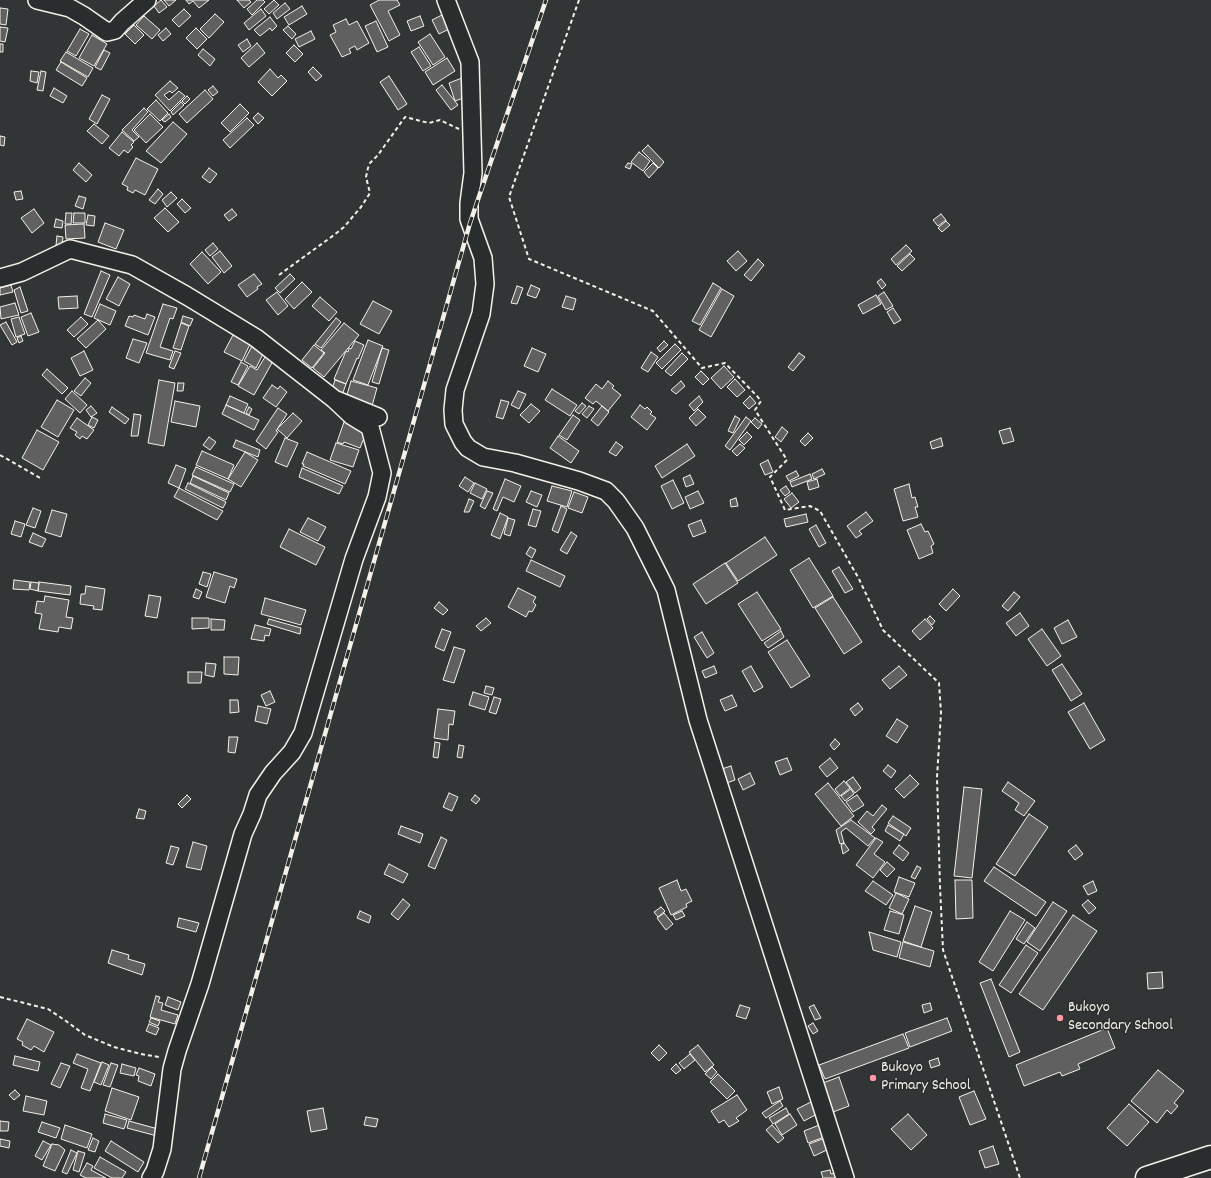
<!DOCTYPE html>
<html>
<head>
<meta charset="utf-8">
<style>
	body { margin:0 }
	canvas { display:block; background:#323535 }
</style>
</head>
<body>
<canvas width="1211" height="1178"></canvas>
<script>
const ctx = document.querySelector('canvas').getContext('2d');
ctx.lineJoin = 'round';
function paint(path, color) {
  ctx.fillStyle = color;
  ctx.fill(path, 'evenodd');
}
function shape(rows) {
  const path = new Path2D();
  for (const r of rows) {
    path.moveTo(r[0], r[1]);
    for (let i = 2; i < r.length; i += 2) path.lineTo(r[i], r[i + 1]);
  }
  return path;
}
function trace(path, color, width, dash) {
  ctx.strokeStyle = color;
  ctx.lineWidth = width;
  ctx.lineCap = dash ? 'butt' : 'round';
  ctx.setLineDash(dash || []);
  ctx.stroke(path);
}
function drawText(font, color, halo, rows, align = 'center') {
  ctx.font = font + ' Dekko,sans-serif';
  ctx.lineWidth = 3;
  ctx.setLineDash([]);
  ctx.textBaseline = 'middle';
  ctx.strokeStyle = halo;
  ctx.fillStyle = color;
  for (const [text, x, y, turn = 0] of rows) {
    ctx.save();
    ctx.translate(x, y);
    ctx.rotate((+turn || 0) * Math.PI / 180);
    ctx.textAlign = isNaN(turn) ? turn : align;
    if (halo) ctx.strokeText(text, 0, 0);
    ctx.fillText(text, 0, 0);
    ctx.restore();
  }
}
const building = shape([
	[161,0,167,7,159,13,154,6,161,0],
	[164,0,176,0,169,6,164,0],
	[186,0,209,0,199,8,193,1,189,4,186,0],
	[237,0,249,0,251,2,244,8,237,0],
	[257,0,263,0,265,2,252,15,247,9,257,0],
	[274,0,279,5,269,14,264,9,274,0],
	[379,0,397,0,400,5,388,11,400,35,389,41,370,5,379,0],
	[285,3,290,9,277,19,273,13,285,3],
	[302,6,307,14,289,25,284,17,302,6],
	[0,8,8,9,6,25,0,24,0,8],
	[184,9,191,16,179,27,172,20,184,9],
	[261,9,266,16,249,30,244,23,261,9],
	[446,13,453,27,439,34,432,20,446,13],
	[215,14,224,22,209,38,200,29,215,14],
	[144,16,160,30,152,39,136,25,144,16],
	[420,16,424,26,411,31,407,21,420,16],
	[270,17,277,26,272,31,270,28,260,36,254,30,270,17],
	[346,19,349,25,357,21,369,43,357,50,355,46,349,49,351,53,342,57,330,35,336,32,333,25,346,19],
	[376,21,388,47,377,52,365,26,376,21],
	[134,25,144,35,135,44,125,34,134,25],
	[288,26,296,34,292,39,283,30,288,26],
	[0,27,8,28,5,42,0,41,0,27],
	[166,28,171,34,163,41,158,35,166,28],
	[196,28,207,39,197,49,186,38,196,28],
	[80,29,89,34,76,56,67,51,80,29],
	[311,31,315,39,299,47,295,39,311,31],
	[430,34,445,57,433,65,418,42,430,34],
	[92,35,107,44,94,66,79,58,92,35],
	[247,39,251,46,243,52,238,45,247,39],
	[257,43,265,53,249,67,241,58,257,43],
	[0,44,3,44,3,52,0,52,0,44],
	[294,45,303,54,295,62,286,53,294,45],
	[419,47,431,66,423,71,411,52,419,47],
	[203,49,215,59,210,66,198,55,203,49],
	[104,50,110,53,101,70,95,67,104,50],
	[66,52,93,68,88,77,60,61,66,52],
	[447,58,455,71,433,85,425,72,447,58],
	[61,62,87,78,82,86,56,70,61,62],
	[313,67,322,76,316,81,308,72,313,67],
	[270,69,278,78,281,75,287,81,272,96,258,82,270,69],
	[31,71,39,72,37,83,30,81,31,71],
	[41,71,46,72,43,91,37,90,41,71],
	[389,76,407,104,398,110,380,82,389,76],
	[462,78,466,91,466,97,455,101,449,83,462,78],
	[170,81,178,88,172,93,170,91,164,95,169,100,179,91,185,96,170,111,155,95,170,81],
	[442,85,458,105,451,110,436,90,442,85],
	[213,86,218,92,213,96,208,90,213,86],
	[54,88,67,96,63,103,50,96,54,88],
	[205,90,213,99,187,123,179,114,205,90],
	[102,95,110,99,97,124,89,119,102,95],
	[187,96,190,99,185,104,182,101,187,96],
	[156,100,168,113,160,121,147,109,156,100],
	[181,102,184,105,173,115,171,112,181,102],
	[240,104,249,113,230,132,221,123,240,104],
	[144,108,148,112,132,130,139,137,134,141,122,130,144,108],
	[258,113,264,118,258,124,253,118,258,113],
	[150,114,163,127,146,143,134,130,150,114],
	[169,114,171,117,165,122,162,120,169,114],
	[247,118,254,125,230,148,223,140,247,118],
	[173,122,187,134,161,163,146,151,173,122],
	[94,124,109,136,102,144,87,131,94,124],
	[122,132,134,142,131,145,133,147,128,153,124,150,119,156,109,148,122,132],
	[0,136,5,137,4,146,0,145,0,136],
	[648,145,664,162,659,168,642,151,648,145],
	[639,152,650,161,643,171,631,162,639,152],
	[136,158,158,169,145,195,135,190,133,193,127,190,128,187,122,184,136,158],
	[79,163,92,175,86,182,73,170,79,163],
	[628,163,632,164,630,169,625,167,628,163],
	[653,163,658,168,649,178,644,172,653,163],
	[209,168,217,174,210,183,202,177,209,168],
	[158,189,163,194,155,204,149,200,158,189],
	[21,191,23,199,16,200,14,192,21,191],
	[171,192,177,198,167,207,162,200,171,192],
	[79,196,86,198,83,209,75,206,79,196],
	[182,199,191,208,185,213,177,204,182,199],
	[165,208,179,222,168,232,154,218,165,208],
	[34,209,44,223,32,233,21,218,34,209],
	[232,209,237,215,229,221,224,215,232,209],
	[66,213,72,213,71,224,65,224,66,213],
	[74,213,85,213,85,223,73,223,74,213],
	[941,214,946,220,938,226,933,220,941,214],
	[88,215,95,216,94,226,86,225,88,215],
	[56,219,63,221,62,228,54,227,56,219],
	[946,221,950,225,942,232,938,228,946,221],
	[105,223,124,230,116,249,98,242,105,223],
	[84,224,85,238,66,239,65,225,84,224],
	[57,236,63,237,62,245,56,245,57,236],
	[213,243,218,249,210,256,205,250,213,243],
	[906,245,912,251,896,265,891,259,906,245],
	[220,251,232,266,224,273,212,257,220,251],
	[738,251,747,261,736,271,727,261,738,251],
	[202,252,221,272,208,284,190,264,202,252],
	[910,254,915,259,902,271,897,266,910,254],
	[758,259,764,265,751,281,744,275,758,259],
	[101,271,110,275,92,317,84,314,101,271],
	[254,274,262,284,257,287,258,289,247,297,238,285,254,274],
	[290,274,295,279,280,293,275,288,290,274],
	[118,277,130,284,119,306,106,299,118,277],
	[881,279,886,285,882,289,877,282,881,279],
	[302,282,312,292,294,309,285,299,302,282],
	[713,283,721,288,700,325,692,321,713,283],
	[11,285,13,292,0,295,0,288,11,285],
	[531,285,540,289,536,298,527,295,531,285],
	[517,286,523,288,517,304,511,303,517,286],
	[20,287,28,311,21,313,14,290,20,287],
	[722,289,734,296,711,337,699,330,722,289],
	[277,292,288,306,278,315,266,300,277,292],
	[884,292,893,306,886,310,878,296,884,292],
	[876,295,881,304,863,314,858,305,876,295],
	[77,296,78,308,59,309,58,297,77,296],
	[566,296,576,299,573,310,562,307,566,296],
	[320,297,337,312,329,321,312,306,320,297],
	[373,301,392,311,379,334,360,324,373,301],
	[15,303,19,315,1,319,0,307,15,303],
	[100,304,116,311,110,325,94,318,100,304],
	[163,304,177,308,173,319,170,318,160,347,173,351,170,360,146,353,163,304],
	[893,308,901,320,894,324,887,312,893,308],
	[31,313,39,332,28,336,21,317,31,313],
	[147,314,155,317,148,335,125,326,129,316,133,317,134,315,145,319,147,314],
	[183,316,193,319,190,326,181,322,183,316],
	[19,317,25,334,16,337,11,319,19,317],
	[81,317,88,324,74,337,67,330,81,317],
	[336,318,341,322,321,348,315,344,336,318],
	[98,320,106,329,86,348,77,339,98,320],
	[6,322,17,342,12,345,0,325,6,322],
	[181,323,189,326,181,350,173,348,181,323],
	[344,323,359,335,324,377,313,368,325,353,321,350,344,323],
	[233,335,250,344,242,361,224,352,233,335],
	[21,336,23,341,19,343,17,338,21,336],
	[133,339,147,343,139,363,126,358,133,339],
	[368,340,383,346,368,385,353,380,368,340],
	[355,341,364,345,358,359,357,358,346,384,334,379,346,351,348,352,349,348,351,349,355,341],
	[664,341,668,345,660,352,657,348,664,341],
	[675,344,681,350,662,369,656,363,675,344],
	[314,345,324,353,312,368,302,360,314,345],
	[252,346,264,352,256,368,244,361,252,346],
	[382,348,389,350,379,384,372,382,382,348],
	[532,348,546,354,538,372,524,366,532,348],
	[84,351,93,370,80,376,71,358,84,351],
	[175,351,181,353,174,369,169,367,175,351],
	[651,352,658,357,648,372,641,368,651,352],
	[682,353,688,359,671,376,665,371,682,353],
	[799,353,805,357,793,371,788,367,799,353],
	[265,357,273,361,254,395,238,386,250,366,257,370,265,357],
	[241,362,248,366,238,385,231,382,241,362],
	[724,366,734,377,721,389,711,378,724,366],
	[47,369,68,388,62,394,42,375,47,369],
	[701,371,709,379,703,385,695,377,701,371],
	[85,378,91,383,81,396,74,391,85,378],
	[735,379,745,390,737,397,727,387,735,379],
	[159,380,175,383,164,446,148,443,159,380],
	[335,380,346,384,341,398,330,395,335,380],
	[351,381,377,388,372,406,346,398,351,381],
	[608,381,614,386,612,388,621,395,608,411,596,401,593,404,585,398,596,384,602,389,608,381],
	[681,381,685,386,676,394,671,390,681,381],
	[178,383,184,383,183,391,177,391,178,383],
	[272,385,278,389,280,386,287,392,276,407,263,398,272,385],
	[552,389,577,405,570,416,545,400,552,389],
	[72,391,87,405,80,413,65,399,72,391],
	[518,391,526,394,519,409,511,405,518,391],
	[230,396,248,404,244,413,226,405,230,396],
	[699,396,703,402,694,411,689,405,699,396],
	[750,396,756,403,749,409,743,403,750,396],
	[57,400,74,410,58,437,41,427,57,400],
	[501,400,509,402,503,419,496,417,501,400],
	[175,401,200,406,196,427,171,422,175,401],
	[582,403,586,406,579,414,575,411,582,403],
	[531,404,540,411,529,423,520,415,531,404],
	[226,405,259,420,254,430,222,414,226,405],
	[640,405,645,409,647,407,652,412,650,414,656,418,647,430,631,417,640,405],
	[91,406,97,413,91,417,86,410,91,406],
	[589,406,594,409,587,418,582,414,589,406],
	[602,406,609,412,598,426,591,420,602,406],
	[112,407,129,419,125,424,109,412,112,407],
	[249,407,252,409,249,415,246,413,249,407],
	[278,408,287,414,276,431,278,432,266,449,256,441,278,408],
	[698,409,706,417,696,426,689,418,698,409],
	[293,413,302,421,287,438,277,429,293,413],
	[134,414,141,415,138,436,131,436,134,414],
	[573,415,580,420,567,440,559,435,573,415],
	[735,416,740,419,733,433,728,431,735,416],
	[92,417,98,420,94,428,88,425,92,417],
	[746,417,751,421,730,450,725,446,746,417],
	[77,418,94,430,87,439,82,436,80,439,75,435,77,432,70,428,77,418],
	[755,418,762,424,758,429,751,422,755,418],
	[344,422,367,430,360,448,344,442,343,444,337,442,344,422],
	[782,427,788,432,781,442,775,437,782,427],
	[1010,428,1014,441,1003,444,999,431,1010,428],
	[37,430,59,442,43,470,22,458,37,430],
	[747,432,752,437,744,445,739,440,747,432],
	[808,433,813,438,805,446,800,441,808,433],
	[558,436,579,451,571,463,550,448,558,436],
	[209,437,216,442,210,450,203,445,209,437],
	[285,438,298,443,287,467,275,462,285,438],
	[941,438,943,446,932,449,930,442,941,438],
	[236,440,260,450,258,457,233,447,236,440],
	[616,442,623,447,616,456,609,452,616,442],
	[336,443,359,450,353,467,330,460,336,443],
	[687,444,695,456,662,478,655,466,687,444],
	[740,444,745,448,737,456,732,451,740,444],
	[202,451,234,465,228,479,196,465,202,451],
	[245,452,258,460,241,487,228,479,245,452],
	[307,452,351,471,345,484,303,466,304,464,302,464,307,452],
	[768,460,773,472,765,475,760,464,768,460],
	[176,465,186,469,179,488,168,483,176,465],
	[196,467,234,484,230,492,192,475,196,467],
	[302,468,343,486,339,494,299,477,302,468],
	[822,469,825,474,814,479,812,474,822,469],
	[796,471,799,476,789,481,786,476,796,471],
	[810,474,812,479,792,487,790,482,810,474],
	[690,475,694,484,686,487,683,478,690,475],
	[193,476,229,493,226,500,190,483,193,476],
	[465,477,474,483,468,492,459,486,465,477],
	[505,479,521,486,514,502,503,497,497,511,493,509,505,479],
	[817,479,819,487,809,490,807,482,817,479],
	[673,480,684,503,672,509,661,486,673,480],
	[188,483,226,502,223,508,185,489,188,483],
	[475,483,487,489,482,499,470,493,475,483],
	[909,484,912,498,915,497,918,507,915,507,918,517,903,521,894,489,909,484],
	[552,486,572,491,567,507,547,501,552,486],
	[786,486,790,492,785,496,780,490,786,486],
	[179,488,223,511,217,520,174,497,179,488],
	[487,491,493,493,485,509,480,506,487,491],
	[531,491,542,495,537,507,526,502,531,491],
	[698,491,704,503,690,509,685,497,698,491],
	[574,492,588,497,582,513,568,508,574,492],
	[792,493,799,502,791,508,784,499,792,493],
	[736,498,738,506,731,507,730,500,736,498],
	[469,499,474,501,469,512,464,512,469,499],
	[561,506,567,509,558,533,552,530,561,506],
	[33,508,41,511,35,528,26,525,33,508],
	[533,509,541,511,536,527,528,525,533,509],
	[52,510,67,514,61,537,45,532,52,510],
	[866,512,873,521,859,531,862,534,856,538,847,526,866,512],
	[500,513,508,517,500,539,491,535,500,513],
	[806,514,808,522,786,527,784,519,806,514],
	[308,518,326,527,318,541,300,532,308,518],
	[508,518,515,520,510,536,504,534,508,518],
	[701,520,706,532,693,537,688,525,701,520],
	[15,521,25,524,21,537,11,534,15,521],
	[921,524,925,532,928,531,934,544,931,546,933,553,919,559,907,530,921,524],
	[816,525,826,543,819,547,809,529,816,525],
	[289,529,325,547,316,565,280,547,289,529],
	[571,532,577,536,567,554,560,550,571,532],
	[33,533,46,539,42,547,29,542,33,533],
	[765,537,777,555,738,581,726,563,765,537],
	[530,547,536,550,532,558,526,554,530,547],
	[809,558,833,596,813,608,790,570,809,558],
	[531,560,565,576,560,587,526,571,531,560],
	[725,563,738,583,706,604,693,584,725,563],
	[839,567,853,589,845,593,832,571,839,567],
	[203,572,211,574,207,587,199,584,203,572],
	[214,572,237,579,234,588,230,586,225,603,206,597,214,572],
	[14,580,30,582,29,590,13,589,14,580],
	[31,582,39,583,38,591,30,589,31,582],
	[39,582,71,586,70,595,38,591,39,582],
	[86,586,105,589,102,610,93,609,94,606,80,604,81,594,85,594,86,586],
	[518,588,536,597,533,602,536,605,532,612,529,611,526,617,508,607,518,588],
	[196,589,202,592,199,599,193,597,196,589],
	[953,589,960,596,946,611,939,604,953,589],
	[757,592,781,629,762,641,738,604,757,592],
	[1014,592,1020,597,1008,611,1002,606,1014,592],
	[149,595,161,597,157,618,145,616,149,595],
	[45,596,69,600,66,617,73,618,71,629,59,627,58,632,39,629,42,614,35,613,37,601,44,602,45,596],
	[833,597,862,642,844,654,815,608,833,597],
	[265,598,306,610,301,625,261,614,265,598],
	[439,602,448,610,443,615,434,608,439,602],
	[1020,613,1029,626,1016,636,1006,623,1020,613],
	[930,616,935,621,932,625,927,619,930,616],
	[192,618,209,618,209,628,192,629,192,618],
	[486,618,491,623,481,631,476,626,486,618],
	[211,619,225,620,224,630,211,630,211,619],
	[269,619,301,628,300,634,267,624,269,619],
	[925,619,933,628,920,640,912,631,925,619],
	[1068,620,1077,637,1062,644,1054,628,1068,620],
	[255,625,271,629,269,636,265,635,264,641,251,639,255,625],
	[442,629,451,632,444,651,435,647,442,629],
	[1042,629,1061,656,1047,666,1028,639,1042,629],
	[781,631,784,637,768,648,764,643,781,631],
	[702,632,714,653,707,658,694,637,702,632],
	[787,640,810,676,791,688,768,652,787,640],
	[454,647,465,650,454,683,443,680,454,647],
	[224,657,239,657,238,675,224,674,224,657],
	[206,663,216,664,214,677,205,675,206,663],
	[1062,664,1082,694,1071,701,1052,670,1062,664],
	[714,666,717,673,705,678,702,671,714,666],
	[751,666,763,687,754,692,742,671,751,666],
	[899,666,907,675,890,689,882,680,899,666],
	[188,672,202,672,201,683,188,683,188,672],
	[486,686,494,688,492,695,484,693,486,686],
	[270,691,275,702,266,706,261,695,270,691],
	[473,692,489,697,485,710,469,705,473,692],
	[732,695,737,706,725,711,720,700,732,695],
	[494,697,501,699,496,714,489,712,494,697],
	[230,700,238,700,239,712,230,713,230,700],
	[858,703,863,709,855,716,850,709,858,703],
	[1084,703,1105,740,1090,749,1068,712,1084,703],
	[258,706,271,709,267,724,255,721,258,706],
	[438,709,455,711,453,725,449,724,448,740,434,738,438,709],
	[897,719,908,726,897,743,886,736,897,719],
	[229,737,238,737,235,753,228,752,229,737],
	[835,739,840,744,834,750,830,745,835,739],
	[435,742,440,743,438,758,433,757,435,742],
	[459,745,464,746,462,758,457,757,459,745],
	[787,758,792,770,780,775,775,762,787,758],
	[830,758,838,768,827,777,819,767,830,758],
	[888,765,896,771,891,778,883,771,888,765],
	[731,766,735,780,721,785,716,771,731,766],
	[750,773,755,784,743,790,738,779,750,773],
	[910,775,919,784,904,798,895,789,910,775],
	[853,777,861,788,855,793,846,782,853,777],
	[844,781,850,788,840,796,835,789,844,781],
	[1008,782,1035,801,1024,816,1015,810,1019,803,1002,791,1008,782],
	[828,783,854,816,841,826,815,794,828,783],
	[964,787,982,789,972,878,954,876,964,787],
	[851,789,854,794,845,801,841,796,851,789],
	[449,793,458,797,452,811,443,807,449,793],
	[187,795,191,799,182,808,178,804,187,795],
	[475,795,480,799,476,804,471,800,475,795],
	[857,795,864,805,853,812,846,802,857,795],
	[882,805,887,809,872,827,875,830,871,834,858,822,867,811,873,816,882,805],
	[139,809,146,811,144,819,136,818,139,809],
	[1029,814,1048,827,1015,876,996,864,1029,814],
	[893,816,911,828,906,836,888,823,893,816],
	[851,820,875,838,868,846,846,828,841,832,844,843,840,844,836,830,851,820],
	[888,825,904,834,900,841,885,831,888,825],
	[401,826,423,834,420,843,398,834,401,826],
	[441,837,447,840,435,869,428,866,441,837],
	[876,838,883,842,874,854,885,862,873,878,856,865,876,838],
	[193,842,207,846,201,870,186,867,193,842],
	[844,843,849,850,843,854,841,845,844,843],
	[899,845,909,853,903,861,893,853,899,845],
	[1076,845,1083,854,1075,860,1068,851,1076,845],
	[171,846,179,848,173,865,166,863,171,846],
	[887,862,895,869,887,877,880,870,887,862],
	[389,864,408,874,403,883,384,874,389,864],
	[917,866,921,868,915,879,911,877,917,866],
	[994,867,1046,902,1036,916,984,881,994,867],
	[899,877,915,883,909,897,894,892,899,877],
	[677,880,681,891,686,889,692,901,686,904,687,907,671,915,659,888,677,880],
	[955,880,972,880,973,918,956,919,955,880],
	[873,881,893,895,886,905,865,891,873,881],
	[1093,881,1097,891,1088,895,1083,886,1093,881],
	[896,893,909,899,902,914,889,908,896,893],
	[403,899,410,905,398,920,391,914,403,899],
	[1088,900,1096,908,1089,914,1082,905,1088,900],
	[1053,902,1067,911,1040,951,1027,942,1053,902],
	[915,906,932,912,921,947,903,941,915,906],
	[661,907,665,911,658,917,654,912,661,907],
	[360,911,371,916,369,923,357,918,360,911],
	[682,911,685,916,676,920,673,915,682,911],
	[890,911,904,915,899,934,884,930,890,911],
	[1010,911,1025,920,993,971,979,962,1010,911],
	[664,913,673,924,666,930,657,918,664,913],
	[1073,915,1097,931,1043,1010,1019,994,1073,915],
	[179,918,199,923,196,932,177,927,179,918],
	[1027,922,1035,928,1024,944,1016,939,1027,922],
	[869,932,901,942,897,957,873,950,869,932],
	[903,942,934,951,930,967,899,958,903,942],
	[1026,945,1038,953,1011,993,999,985,1026,945],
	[112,950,129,955,128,959,145,964,142,975,108,963,112,950],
	[1162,972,1163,988,1148,989,1147,973,1162,972],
	[991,979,1020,1052,1009,1057,980,983,991,979],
	[156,996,160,997,158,1002,163,1003,161,1010,178,1015,175,1024,150,1017,156,996],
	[168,997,181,1002,178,1010,165,1005,168,997],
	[930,1003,932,1010,924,1013,922,1005,930,1003],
	[740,1005,750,1008,746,1019,736,1016,740,1005],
	[814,1005,821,1018,815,1020,809,1007,814,1005],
	[151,1018,160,1021,158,1026,149,1022,151,1018],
	[947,1018,952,1031,910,1047,905,1033,947,1018],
	[27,1019,54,1032,44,1052,34,1046,31,1050,22,1045,23,1042,17,1039,27,1019],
	[813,1023,818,1031,813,1034,808,1026,813,1023],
	[149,1024,159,1028,156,1035,146,1031,149,1024],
	[1107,1028,1115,1048,1078,1064,1080,1069,1062,1076,1060,1072,1024,1086,1016,1065,1107,1028],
	[903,1034,909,1048,825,1079,819,1065,903,1034],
	[659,1045,667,1053,659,1061,651,1053,659,1045],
	[698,1045,714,1065,705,1072,689,1052,698,1045],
	[77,1054,101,1063,90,1091,81,1088,88,1069,73,1063,77,1054],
	[690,1054,695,1060,684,1069,679,1063,690,1054],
	[15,1056,40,1062,38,1071,13,1065,15,1056],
	[938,1058,940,1065,931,1068,929,1061,938,1058],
	[102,1062,109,1065,101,1085,94,1082,102,1062],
	[61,1063,70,1066,60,1088,51,1084,61,1063],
	[111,1063,118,1065,110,1087,103,1085,111,1063],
	[122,1064,136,1068,134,1076,120,1073,122,1064],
	[676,1064,681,1070,676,1074,671,1069,676,1064],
	[712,1067,717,1072,711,1079,705,1074,712,1067],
	[139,1068,155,1074,151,1086,138,1081,139,1076,136,1075,139,1068],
	[1158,1070,1184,1091,1174,1103,1178,1106,1171,1114,1167,1110,1157,1123,1131,1101,1158,1070],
	[718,1074,735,1091,727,1099,710,1082,718,1074],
	[839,1077,849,1106,833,1112,823,1083,839,1077],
	[779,1087,783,1099,772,1104,767,1092,779,1087],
	[112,1088,139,1097,131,1120,105,1111,112,1088],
	[15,1090,20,1095,14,1100,9,1095,15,1090],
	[974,1091,986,1119,970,1125,959,1097,974,1091],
	[737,1095,747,1110,736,1118,739,1121,729,1127,724,1120,719,1123,711,1111,737,1095],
	[26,1096,47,1101,44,1115,23,1111,26,1096],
	[780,1101,783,1106,766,1118,762,1113,780,1101],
	[811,1102,817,1114,804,1121,797,1109,811,1102],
	[1129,1104,1149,1122,1127,1146,1107,1128,1129,1104],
	[323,1108,327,1129,311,1132,307,1111,323,1108],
	[786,1108,789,1114,773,1124,769,1118,786,1108],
	[105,1114,127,1120,124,1129,103,1123,105,1114],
	[790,1114,797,1125,782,1135,775,1124,790,1114],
	[908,1114,927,1135,911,1150,891,1129,908,1114],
	[366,1117,378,1119,376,1127,364,1125,366,1117],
	[0,1121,9,1122,8,1131,0,1131,0,1121],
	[129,1121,158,1129,157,1136,127,1128,129,1121],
	[42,1122,60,1128,56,1138,38,1132,42,1122],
	[822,1124,827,1136,808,1143,804,1131,822,1124],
	[65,1125,92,1134,87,1148,61,1139,65,1125],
	[772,1125,784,1138,778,1143,766,1130,772,1125],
	[93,1138,99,1141,95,1152,88,1150,93,1138],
	[825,1138,829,1149,814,1156,809,1144,825,1138],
	[0,1139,10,1141,9,1148,0,1146,0,1139],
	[43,1141,51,1145,42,1160,35,1156,43,1141],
	[111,1141,144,1162,138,1172,105,1151,111,1141],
	[52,1144,59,1145,65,1150,55,1171,43,1166,52,1144],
	[993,1146,999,1164,985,1168,979,1151,993,1146],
	[71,1150,77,1153,67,1174,62,1172,71,1150],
	[78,1151,85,1153,79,1172,73,1170,78,1151],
	[100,1157,126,1172,122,1178,112,1178,94,1168,100,1157],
	[87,1163,93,1166,91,1170,106,1178,86,1178,80,1175,87,1163],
	[830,1170,831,1174,839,1172,841,1178,823,1178,821,1172,830,1170]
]);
paint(building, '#5f605f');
trace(building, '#f4f1e8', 1);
const minor = shape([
	[37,0,70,8,84,16,107,32,115,30,122,22,147,0],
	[446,0,470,62,473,173,469,203,469,219,483,258,485,284,481,314,455,390,453,410,454,424,463,442,468,448,483,457,515,463,579,481,606,491,616,501,635,528,666,590,698,720,845,1178],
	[0,278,22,272,70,249,132,265,187,296,256,338,334,399,378,417],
	[151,1178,155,1171,162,1149,172,1069,177,1051,200,984,243,834,252,814,258,795,273,773,292,752,303,733,354,559,377,497,382,473,370,427,352,416,334,399]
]);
const major = shape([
	[1147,1178,1211,1157]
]);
trace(minor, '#f4f1e8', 20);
trace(major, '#f4f1e8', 25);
trace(shape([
	[579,0,509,197,529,259,653,311,702,368,725,363,757,396,761,401,755,410,787,460,770,477,785,510,810,506,820,511,859,579,883,630,939,683,941,713,937,777,940,886,943,950,1020,1178],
	[279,275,334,235,344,227,361,207,370,193,366,177,368,168,370,163,378,155,405,117,429,123,440,120,459,129],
	[0,455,40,478],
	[0,997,48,1009,66,1021,85,1035,114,1047,141,1054,159,1057,161,1059]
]), '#f4f1e8', 2, [4, 3]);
trace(minor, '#2a2d2e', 17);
trace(major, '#2a2d2e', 22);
const rail = shape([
	[199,1178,470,223,546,0]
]);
trace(rail, '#f4f1e8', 4.5);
trace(rail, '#2a2d2e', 3, [9]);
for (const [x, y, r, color] of [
	[1060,1018,4,"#ff9aa2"],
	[873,1078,4,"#ff9aa2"]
]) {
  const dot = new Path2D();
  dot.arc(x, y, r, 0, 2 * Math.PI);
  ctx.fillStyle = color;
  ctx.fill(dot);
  trace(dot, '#2a2d2e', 1.5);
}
drawText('16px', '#f4f1e8', '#2a2d2e', [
	["Bukoyo",1068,1009],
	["Secondary School",1068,1027],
	["Bukoyo",881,1069],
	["Primary School",881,1087]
], 'left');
</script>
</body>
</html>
